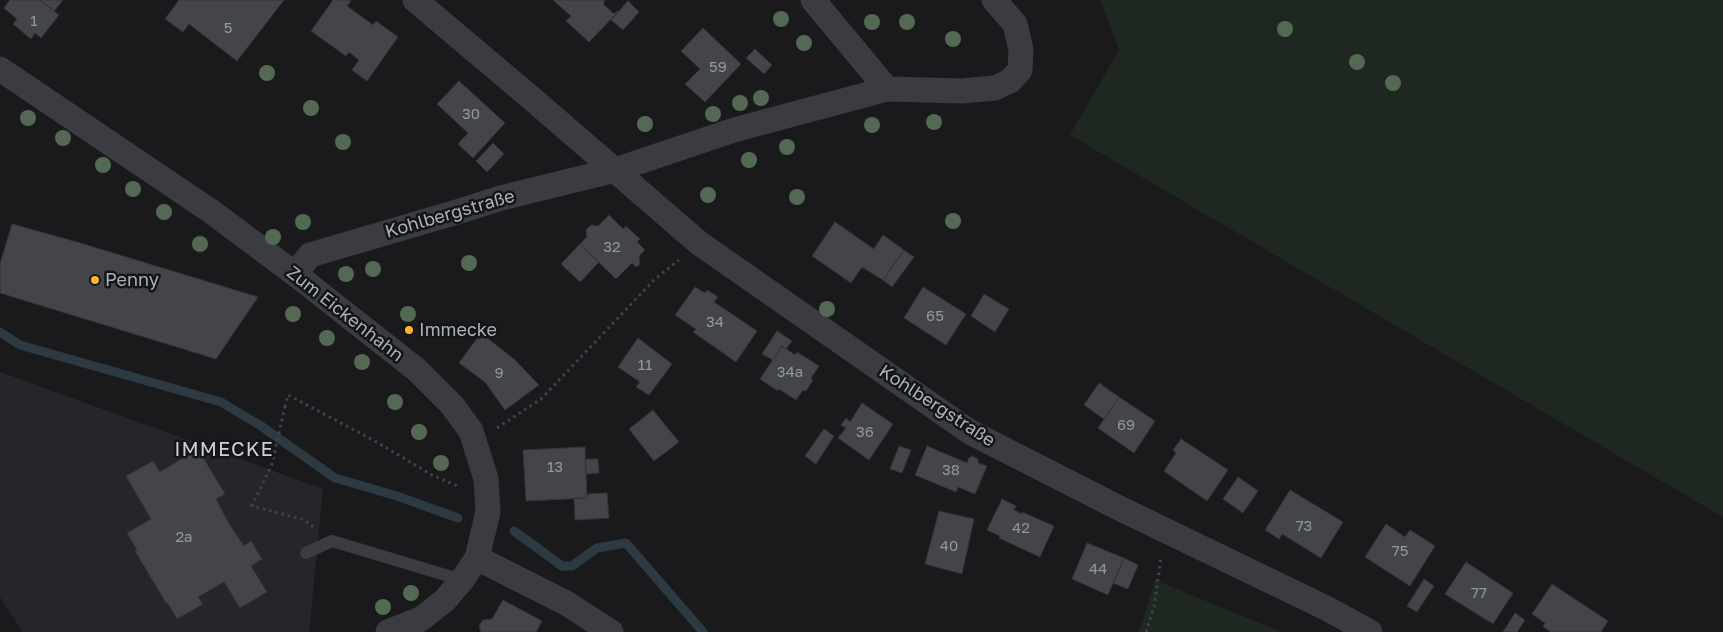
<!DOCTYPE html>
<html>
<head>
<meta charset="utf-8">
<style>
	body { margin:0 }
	canvas { display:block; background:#1a1a1c }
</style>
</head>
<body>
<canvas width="1723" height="632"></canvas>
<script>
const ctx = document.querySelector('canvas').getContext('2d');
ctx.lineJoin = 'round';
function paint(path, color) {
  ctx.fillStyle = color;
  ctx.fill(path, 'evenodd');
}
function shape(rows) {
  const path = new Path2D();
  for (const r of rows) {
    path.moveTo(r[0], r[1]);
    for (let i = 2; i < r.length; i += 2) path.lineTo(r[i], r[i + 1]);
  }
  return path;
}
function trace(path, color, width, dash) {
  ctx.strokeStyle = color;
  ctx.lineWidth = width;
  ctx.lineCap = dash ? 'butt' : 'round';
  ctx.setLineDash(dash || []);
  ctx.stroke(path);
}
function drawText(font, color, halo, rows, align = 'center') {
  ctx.font = font + ' "Golos Text",sans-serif';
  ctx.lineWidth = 5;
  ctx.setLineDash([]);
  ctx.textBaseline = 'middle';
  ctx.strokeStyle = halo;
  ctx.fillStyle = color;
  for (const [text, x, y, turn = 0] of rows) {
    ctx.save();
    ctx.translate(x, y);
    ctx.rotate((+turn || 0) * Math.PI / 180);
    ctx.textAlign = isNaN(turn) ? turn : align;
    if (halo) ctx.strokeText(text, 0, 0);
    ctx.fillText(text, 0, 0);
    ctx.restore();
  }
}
paint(shape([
	[0,372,323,489,309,632,23,632,0,597]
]), '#252629');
paint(shape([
	[1100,0,1723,0,1723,517,1070,135,1119,50],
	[1155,580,1281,632,1139,632]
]), '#1f2820');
trace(shape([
	[0,332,20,345,221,402,261,426,335,478,397,496,458,518],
	[514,531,562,566,572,566,597,548,626,543,703,632]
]), '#2e3a42', 9);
const building = shape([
	[10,0,40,0,59,15,41,38,35,33,31,39,13,24,17,19,4,8,10,0],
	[40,0,63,0,54,11,40,0],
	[179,0,284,0,237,61,189,24,183,32,165,19,179,0],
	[333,0,349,0,351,1,347,6,373,25,376,21,398,37,367,81,352,70,359,60,349,52,346,56,311,31,333,0],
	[553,0,605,0,603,4,614,14,617,11,618,12,589,42,566,21,571,16,553,0],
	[628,1,639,12,623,30,611,20,628,1],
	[703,28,741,64,705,102,685,84,700,69,681,51,703,28],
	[755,49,772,65,764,74,746,58,755,49],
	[459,81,505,123,473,158,458,144,468,133,437,104,459,81],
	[493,143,504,154,487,172,476,161,493,143],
	[609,215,623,229,626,226,640,239,637,242,645,250,639,256,640,264,636,267,632,263,616,279,580,244,587,237,586,230,591,225,598,226,609,215],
	[835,222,874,249,883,235,904,250,883,280,862,267,851,283,812,256,835,222],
	[12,224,77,242,258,297,216,359,0,293,0,264,12,224],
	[580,244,599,262,580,282,561,264,580,244],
	[904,250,914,257,892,287,883,280,904,250],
	[695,287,705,293,707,290,718,297,714,302,757,331,736,362,693,332,696,329,675,315,695,287],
	[923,287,966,314,946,345,904,318,923,287],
	[984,294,1009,309,995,332,971,316,984,294],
	[777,331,792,341,786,349,782,346,773,360,762,354,777,331],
	[481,333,515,360,539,385,505,410,485,382,459,363,481,333],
	[638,338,672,364,649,395,636,387,640,382,618,367,638,338],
	[782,346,795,355,797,352,819,366,811,378,813,380,806,391,803,390,796,400,779,389,778,391,760,379,782,346],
	[1099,383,1119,397,1104,419,1084,405,1099,383],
	[1119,397,1155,421,1134,453,1098,428,1119,397],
	[862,403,893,424,869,460,838,438,846,428,841,425,846,418,850,422,862,403],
	[653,410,679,442,654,461,629,429,653,410],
	[824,429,834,436,816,464,805,456,824,429],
	[1181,439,1228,470,1207,501,1164,471,1176,453,1173,450,1181,439],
	[899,446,911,450,902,473,890,469,899,446],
	[927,446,967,463,969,458,972,456,978,459,978,463,987,466,975,494,958,487,956,492,915,475,927,446],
	[585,447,587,498,526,501,523,450,585,447],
	[198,449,225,494,216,499,228,522,244,546,251,541,262,559,251,566,267,592,240,608,224,582,198,597,203,604,177,619,167,602,166,603,135,551,137,550,127,533,151,519,126,476,153,461,160,472,198,449],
	[585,459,598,459,599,473,586,474,585,459],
	[1238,477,1258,491,1243,513,1223,499,1238,477],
	[1290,490,1343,522,1321,558,1282,534,1279,539,1265,530,1290,490],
	[607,493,609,518,575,520,574,498,587,498,587,494,607,493],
	[1002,499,1016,506,1014,510,1022,514,1022,512,1054,526,1040,557,999,538,1000,536,987,530,1002,499],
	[939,511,974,519,962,574,925,564,939,511],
	[1386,524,1405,537,1410,530,1435,546,1410,586,1365,557,1386,524],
	[1087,543,1124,558,1108,595,1072,579,1087,543],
	[1124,558,1138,565,1128,589,1113,583,1124,558],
	[1466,562,1513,593,1493,624,1445,594,1466,562],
	[1424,579,1434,586,1417,612,1407,606,1424,579],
	[1552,584,1608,621,1601,632,1551,632,1543,627,1545,623,1532,614,1552,584],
	[503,600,542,621,536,632,481,632,479,626,483,620,492,619,503,600],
	[1515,613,1525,620,1517,632,1503,632,1515,613]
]);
paint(building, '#434549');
trace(building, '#333438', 1);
trace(shape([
	[285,406,272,464,252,506,305,520,313,527],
	[285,407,288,395,373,440,432,475,460,487],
	[497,428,541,399,655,279,679,260],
	[1146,632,1154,607,1161,557]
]), '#404349', 3, [2.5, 4]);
trace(shape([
	[306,553,332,541,462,580]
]), '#3a3c42', 12);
trace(shape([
	[415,0,530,97,699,243,970,432,1119,508,1326,608,1370,632],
	[813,0,887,89],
	[0,69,212,212,295,274,417,370,452,405,471,431,486,479,488,512,477,558,462,580,445,600,421,619,388,632],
	[295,274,310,255,457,212,501,198,615,170,734,130,887,89,962,91,995,88,1010,81,1020,70,1021,50,1015,24,994,0],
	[477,558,566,603,611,632]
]), '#3a3c42', 25);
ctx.fillStyle = '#536954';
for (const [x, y] of [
	[781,19],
	[872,22],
	[907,22],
	[1285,29],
	[953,39],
	[804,43],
	[1357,62],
	[267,73],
	[1393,83],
	[761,98],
	[740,103],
	[311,108],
	[713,114],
	[28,118],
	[934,122],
	[645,124],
	[872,125],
	[63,138],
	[343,142],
	[787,147],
	[749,160],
	[103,165],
	[133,189],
	[708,195],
	[797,197],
	[164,212],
	[953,221],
	[303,222],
	[273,237],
	[200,244],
	[469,263],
	[373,269],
	[346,274],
	[827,309],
	[293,314],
	[408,314],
	[327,338],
	[362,362],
	[395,402],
	[419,432],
	[441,463],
	[411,593],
	[383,607]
]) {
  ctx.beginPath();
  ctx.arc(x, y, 8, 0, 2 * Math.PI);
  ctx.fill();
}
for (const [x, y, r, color] of [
	[95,280,5,"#ffb42f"],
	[409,330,5,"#ffb42f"]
]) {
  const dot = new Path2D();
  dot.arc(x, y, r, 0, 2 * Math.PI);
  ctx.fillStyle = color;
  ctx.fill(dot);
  trace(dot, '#141517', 2);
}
drawText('15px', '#9196a0', null, [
	["1",34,21],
	["5",228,28],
	["59",718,67],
	["30",471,114],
	["32",612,247],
	["65",935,316],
	["34",715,322],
	["11",645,365],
	["34a",790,372],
	["9",499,373],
	["69",1126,425],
	["36",865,432],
	["13",555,467],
	["38",951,470],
	["73",1304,526],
	["42",1021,528],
	["2a",184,537],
	["40",949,546],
	["75",1400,551],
	["44",1098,569],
	["77",1479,593]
]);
drawText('18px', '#abb1bd', '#141517', [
	["Kohlbergstraße",450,214,-16],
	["Zum Eickenhahn",345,314,38],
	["Kohlbergstraße",937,406,33]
]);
drawText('18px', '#abb1bd', '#141517', [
	["Penny",105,280],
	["Immecke",419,330]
], 'left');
ctx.letterSpacing = '1px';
drawText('20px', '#cdd0d8', '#141517', [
	["IMMECKE",224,450]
]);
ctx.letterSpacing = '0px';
</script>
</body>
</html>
